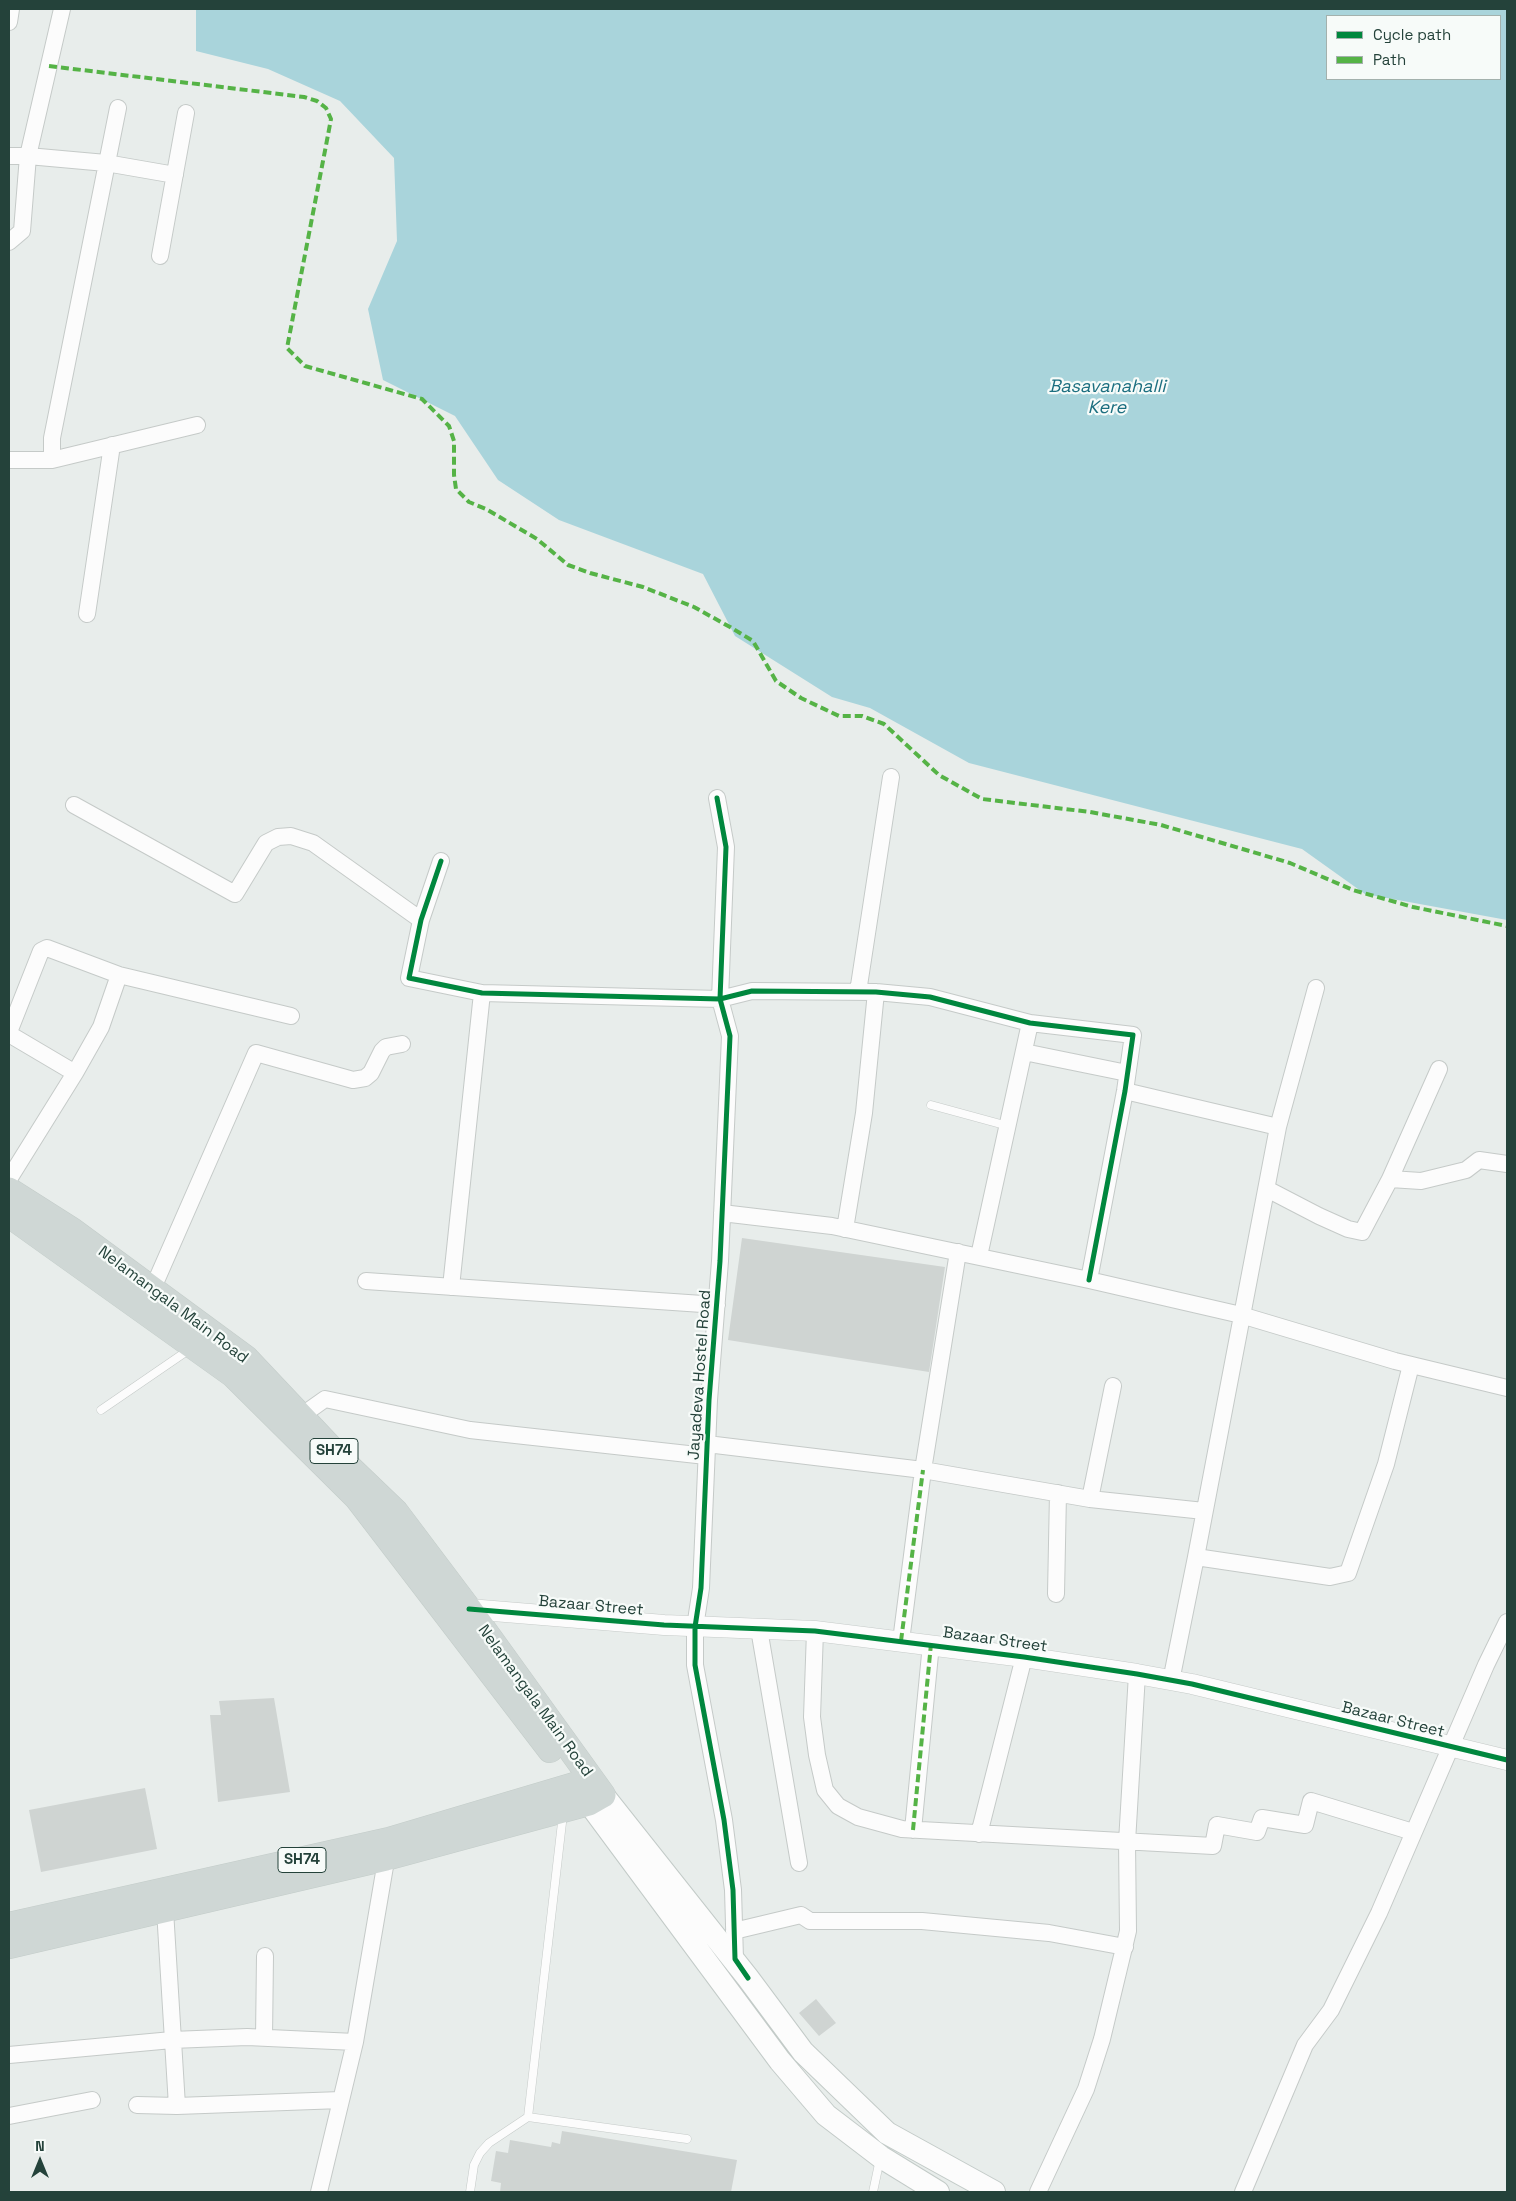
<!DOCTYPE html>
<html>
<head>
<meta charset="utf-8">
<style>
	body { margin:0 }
	#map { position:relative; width:1516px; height:2201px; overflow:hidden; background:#e8edeb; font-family:"Space Grotesk",sans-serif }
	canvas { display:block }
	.frame { position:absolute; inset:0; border:10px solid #24423a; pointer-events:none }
	.legend { position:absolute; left:1326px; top:15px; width:175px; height:65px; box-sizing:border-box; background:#f7fbf9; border:1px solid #a3b1ad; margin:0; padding:6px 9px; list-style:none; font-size:15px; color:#24423a }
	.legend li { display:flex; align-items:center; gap:10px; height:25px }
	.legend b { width:25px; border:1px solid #a3b1ad }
	.north { position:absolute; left:15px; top:2136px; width:50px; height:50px; -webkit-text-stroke:4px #f7fbf9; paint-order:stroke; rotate:0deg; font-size:14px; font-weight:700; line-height:20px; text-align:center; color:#24423a }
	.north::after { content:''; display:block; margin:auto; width:18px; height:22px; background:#24423a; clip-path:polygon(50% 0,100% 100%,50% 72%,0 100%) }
</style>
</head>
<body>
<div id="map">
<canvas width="1516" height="2201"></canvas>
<div class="frame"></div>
<ul class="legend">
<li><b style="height:6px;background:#00873e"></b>Cycle path</li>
<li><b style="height:6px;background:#55b346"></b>Path</li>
</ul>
<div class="north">N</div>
</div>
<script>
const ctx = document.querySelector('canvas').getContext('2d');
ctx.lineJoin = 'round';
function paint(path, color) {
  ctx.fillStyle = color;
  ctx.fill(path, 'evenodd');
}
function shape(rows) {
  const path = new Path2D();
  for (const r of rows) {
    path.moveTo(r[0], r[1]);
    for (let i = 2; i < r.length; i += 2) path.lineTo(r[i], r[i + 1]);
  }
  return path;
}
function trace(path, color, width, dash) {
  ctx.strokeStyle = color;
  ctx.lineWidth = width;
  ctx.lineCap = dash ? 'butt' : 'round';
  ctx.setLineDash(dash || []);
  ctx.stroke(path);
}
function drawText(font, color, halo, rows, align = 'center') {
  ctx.font = font + ' "Space Grotesk",sans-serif';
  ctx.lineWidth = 4.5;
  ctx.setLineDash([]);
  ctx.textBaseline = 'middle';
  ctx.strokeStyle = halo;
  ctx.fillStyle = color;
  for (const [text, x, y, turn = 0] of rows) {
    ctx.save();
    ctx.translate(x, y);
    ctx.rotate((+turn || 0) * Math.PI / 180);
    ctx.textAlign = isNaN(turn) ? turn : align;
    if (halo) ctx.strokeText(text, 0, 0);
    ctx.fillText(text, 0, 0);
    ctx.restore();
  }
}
paint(shape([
	[196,9,1507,9,1507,920,1365,894,1302,849,969,763,870,708,832,697,735,636,703,574,559,520,498,480,455,416,383,380,368,309,397,241,394,158,340,101,268,69,196,51],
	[1327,16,1500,16,1500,79,1327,79]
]), '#a9d4db');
paint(shape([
	[742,1238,945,1267,929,1372,728,1340],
	[274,1698,290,1792,218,1802,210,1715,221,1715,219,1701],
	[145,1788,157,1849,41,1872,29,1810],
	[816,1999,836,2023,819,2036,799,2013],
	[562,2131,737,2160,731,2192,500,2192,501,2183,491,2181,496,2151,508,2153,510,2140,551,2147,552,2142,560,2144]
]), '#cfd4d2');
const service = shape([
	[931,1105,1008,1126],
	[101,1410,190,1349],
	[528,2117,563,1814],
	[470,2192,474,2165,480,2153,489,2143,528,2117,687,2139],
	[873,2192,880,2159]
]);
const minor = shape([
	[9,22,11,9],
	[118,108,52,438,52,460,197,425],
	[9,156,28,156,106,163,175,175],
	[9,242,22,231,28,156,62,9],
	[160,256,186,113],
	[9,460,52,460],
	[87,614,112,445],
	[717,798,726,847,720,999,730,1036,720,1261,709,1400,701,1588,695,1627,695,1665,724,1820,733,1890,735,1959,738,1963],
	[74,805,235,894,266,843,278,837,291,836,313,843,421,920],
	[441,861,421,920,409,978,482,993,720,999,752,991,876,992,930,997,1030,1023,1133,1035,1125,1091,1089,1280],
	[1316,988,1278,1127,1196,1557,1330,1577,1348,1573,1386,1464,1411,1365],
	[858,992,891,777],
	[9,1032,41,951,47,948,119,975,291,1016],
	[9,1034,75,1073],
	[1024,1052,1127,1073],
	[1125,1091,1278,1127],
	[9,1179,75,1073,101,1027,119,975],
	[1390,1179,1439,1069],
	[1267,1189,1319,1216,1348,1229,1362,1232,1390,1179,1421,1181,1466,1170,1479,1160,1507,1164],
	[722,1213,832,1226,1089,1280,1241,1315,1395,1361,1507,1388],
	[845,1229,864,1113,876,992],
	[979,1256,1030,1023],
	[366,1281,717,1305],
	[451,1287,482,993],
	[149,1297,256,1053,353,1080,365,1078,371,1073,382,1051,386,1047,402,1044],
	[301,1416,325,1399,470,1430,706,1456],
	[707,1444,923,1470,1090,1499,1204,1511],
	[1090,1499,1113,1386],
	[1056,1594,1058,1493],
	[759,1629,799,1863],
	[815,1631,812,1717,817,1755,825,1790,838,1806,858,1817,902,1829,1213,1846,1217,1825,1257,1832,1262,1818,1305,1825,1311,1801,1413,1832],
	[901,1641,923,1470,958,1252],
	[1171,1681,1196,1557],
	[913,1830,931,1644],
	[979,1834,1024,1657],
	[165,1910,177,2106],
	[734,1931,801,1915,810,1921,922,1921,1049,1933,1125,1947],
	[264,2038,265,1956],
	[9,2055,172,2040,247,2037,355,2042],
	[137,2105,177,2106,341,2100],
	[9,2116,92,2100],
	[319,2192,355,2042,388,1849],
	[1038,2192,1086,2089,1102,2039,1128,1931,1127,1842,1137,1674],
	[1243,2192,1305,2045,1331,2010,1379,1913,1486,1665,1507,1622]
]);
const tertiary = shape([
	[469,1609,664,1625,815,1631,1024,1657,1137,1674,1192,1684,1507,1760]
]);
const secondary = shape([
	[603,1795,748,1978,803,2052,887,2133,994,2192],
	[589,1803,780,2061,826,2115,881,2157,938,2192]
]);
const primary = shape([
	[9,1190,72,1230,246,1358,347,1465,396,1512,469,1609,603,1795,589,1803,386,1858,9,1946],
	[9,1215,233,1375,357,1498,550,1750],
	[9,1925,389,1840,591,1780]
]);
trace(service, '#c5cac8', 9);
trace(minor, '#c5cac8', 18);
trace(tertiary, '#c5cac8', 21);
trace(secondary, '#c3cbc8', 24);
trace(primary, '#c3ccc9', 26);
trace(service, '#fcfcfc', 8);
trace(minor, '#fcfcfc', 16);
trace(tertiary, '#fcfcfc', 20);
trace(secondary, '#fcfcfc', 22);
trace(primary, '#cfd7d5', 25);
trace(shape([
	[49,66,304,97,317,101,326,108,331,119,328,135,287,348,305,366,422,399,449,426,454,441,454,475,456,489,469,502,486,509,537,539,568,565,590,573,643,587,694,607,730,627,753,641,776,681,801,698,839,716,862,716,884,724,939,775,982,799,1090,812,1161,825,1290,863,1353,890,1413,907,1507,926],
	[901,1641,923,1470],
	[913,1830,931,1644]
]), '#55b346', 4, [8, 4]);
trace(shape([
	[717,798,726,847,720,999,730,1036,720,1261,709,1400,701,1588,695,1627,695,1665,724,1820,733,1890,735,1959,748,1978],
	[441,861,421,920,409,978,482,993,720,999,752,991,876,992,930,997,1030,1023,1133,1035,1125,1091,1089,1280],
	[469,1609,664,1625,815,1631,1024,1657,1137,1674,1192,1684,1507,1760]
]), '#00873e', 5);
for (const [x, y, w] of [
	[334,1451,48],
	[302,1860,48]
]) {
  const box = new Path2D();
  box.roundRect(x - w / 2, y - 12.5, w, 25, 4);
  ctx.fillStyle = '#f7fbf9';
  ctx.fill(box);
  trace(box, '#24423a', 1);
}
drawText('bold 15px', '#24423a', null, [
	["SH74",334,1451],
	["SH74",302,1860]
]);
drawText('16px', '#24423a', '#f7fbf9', [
	["Nelamangala Main Road",173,1305,37],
	["Jayadeva Hostel Road",700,1375,-86],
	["Bazaar Street",591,1606,5],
	["Bazaar Street",995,1640,8],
	["Nelamangala Main Road",535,1701,54],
	["Bazaar Street",1393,1720,14]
]);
drawText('italic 18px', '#1c6f80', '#f7fbf9', [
	["Basavanahalli",1107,387],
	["Kere",1107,408]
]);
</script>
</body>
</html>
